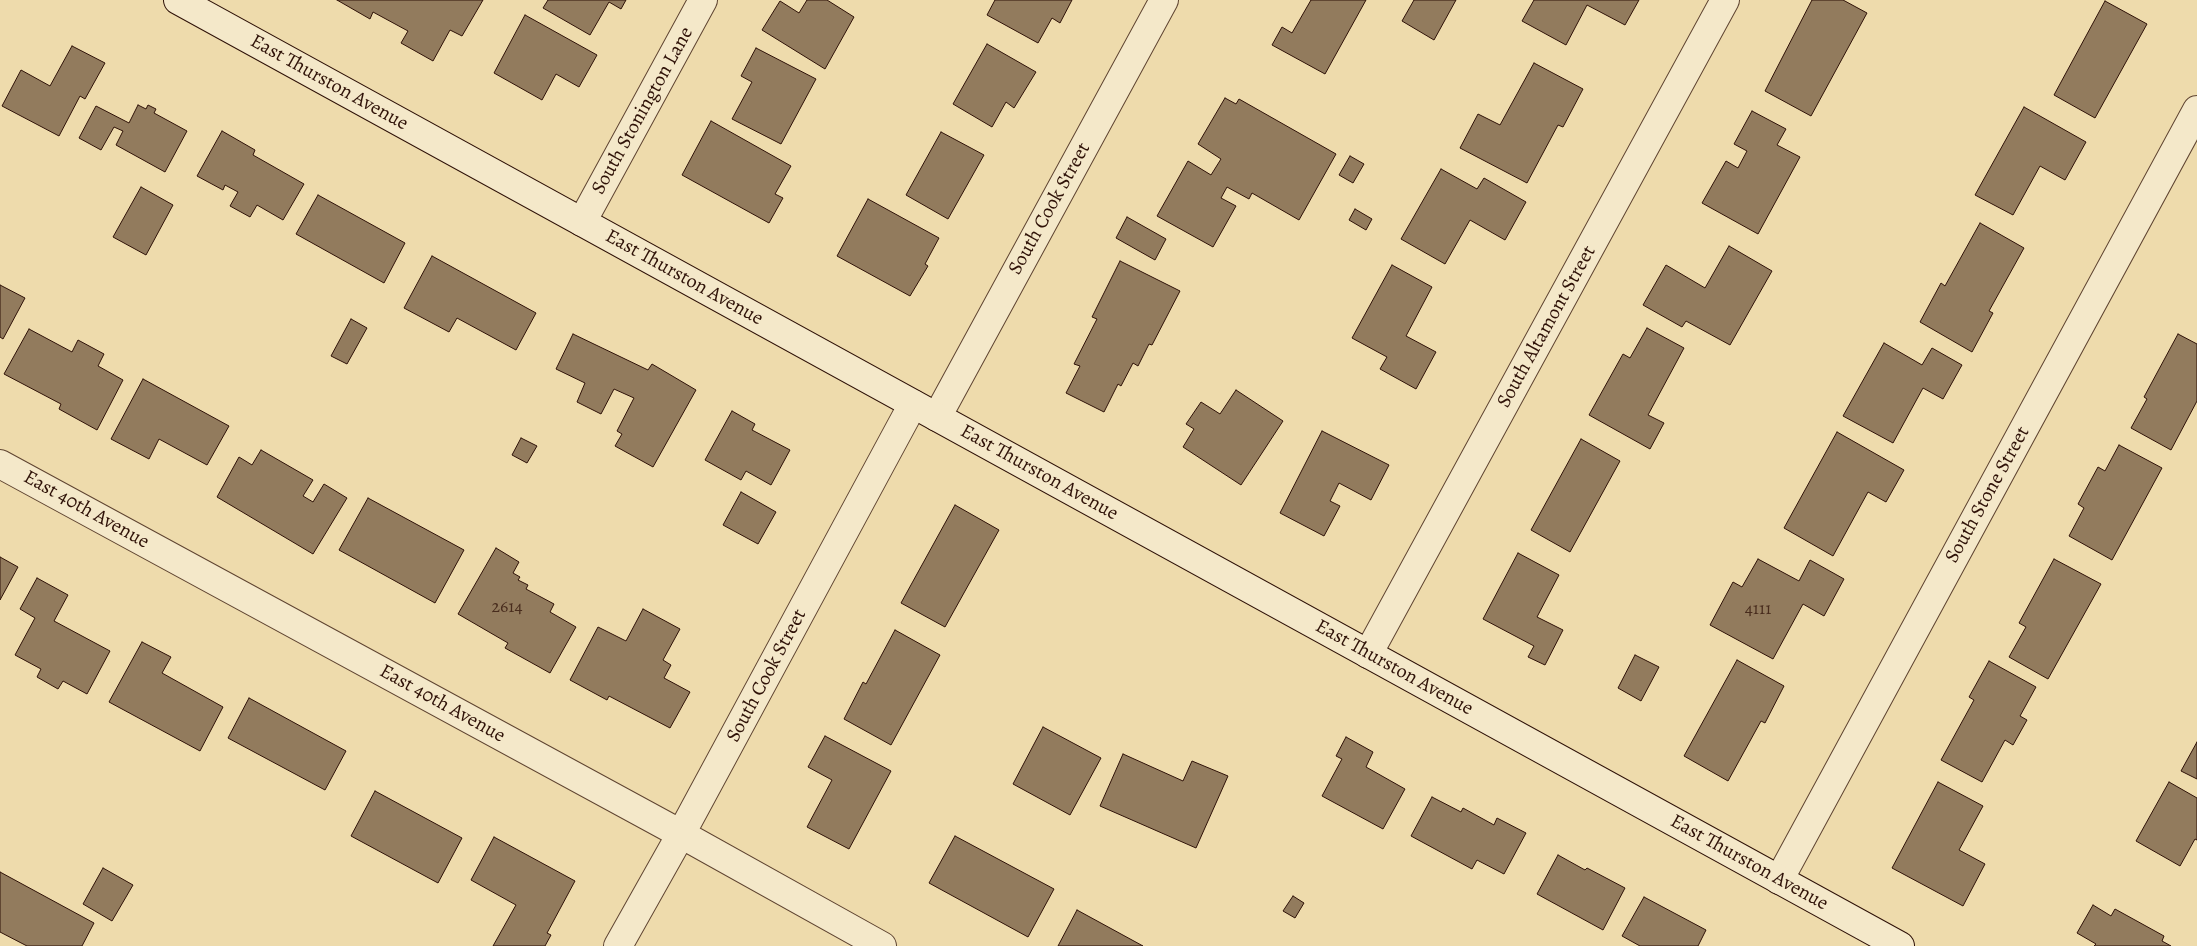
<!DOCTYPE html>
<html>
<head>
<meta charset="utf-8">
<style>
	body { margin:0 }
	canvas { display:block; background:#eedbac }
</style>
</head>
<body>
<canvas width="2197" height="946"></canvas>
<script>
const ctx = document.querySelector('canvas').getContext('2d');
ctx.lineJoin = 'round';
function paint(path, color) {
  ctx.fillStyle = color;
  ctx.fill(path, 'evenodd');
}
function shape(rows) {
  const path = new Path2D();
  for (const r of rows) {
    path.moveTo(r[0], r[1]);
    for (let i = 2; i < r.length; i += 2) path.lineTo(r[i], r[i + 1]);
  }
  return path;
}
function trace(path, color, width, dash) {
  ctx.strokeStyle = color;
  ctx.lineWidth = width;
  ctx.lineCap = dash ? 'butt' : 'round';
  ctx.setLineDash(dash || []);
  ctx.stroke(path);
}
function drawText(font, color, halo, rows, align = 'center') {
  ctx.font = font + ' Alegreya,serif';
  ctx.lineWidth = 4;
  ctx.setLineDash([]);
  ctx.textBaseline = 'middle';
  ctx.strokeStyle = halo;
  ctx.fillStyle = color;
  for (const [text, x, y, turn = 0] of rows) {
    ctx.save();
    ctx.translate(x, y);
    ctx.rotate((+turn || 0) * Math.PI / 180);
    ctx.textAlign = isNaN(turn) ? turn : align;
    if (halo) ctx.strokeText(text, 0, 0);
    ctx.fillText(text, 0, 0);
    ctx.restore();
  }
}
const building = shape([
	[337,0,483,0,462,36,450,30,433,61,401,43,408,31,373,12,370,19,337,0],
	[548,0,626,0,621,9,609,2,590,35,543,8,548,0],
	[807,0,827,0,854,17,825,69,762,30,780,1,799,13,807,0],
	[995,0,1072,0,1060,23,1052,18,1038,43,987,15,995,0],
	[1311,0,1366,0,1325,74,1272,45,1282,27,1292,33,1311,0],
	[1414,0,1456,0,1434,40,1402,21,1414,0],
	[1534,0,1639,0,1625,25,1587,5,1566,45,1522,21,1534,0],
	[1812,0,1843,0,1867,13,1811,116,1765,91,1812,0],
	[2105,1,2147,24,2095,118,2054,95,2105,1],
	[525,15,597,55,579,87,556,74,542,100,494,73,525,15],
	[987,44,1036,72,1014,108,1006,102,992,127,953,104,987,44],
	[72,46,105,63,85,99,80,96,59,136,2,106,21,70,50,86,72,46],
	[756,48,816,79,781,144,732,119,752,82,741,76,756,48],
	[1534,63,1583,89,1563,127,1558,125,1527,183,1460,148,1478,114,1500,125,1534,63],
	[1225,98,1236,104,1239,99,1336,154,1299,220,1252,193,1249,199,1227,187,1221,198,1236,206,1213,247,1157,216,1188,161,1211,175,1221,159,1198,144,1225,98],
	[138,105,146,109,148,105,156,109,154,113,187,131,165,172,116,145,123,131,114,127,101,150,79,138,96,106,129,123,138,105],
	[2024,107,2086,142,2065,180,2040,166,2013,215,1975,195,2024,107],
	[1752,111,1786,129,1777,145,1800,157,1758,234,1702,203,1726,161,1738,168,1747,151,1734,144,1752,111],
	[711,121,791,166,775,194,783,198,769,223,682,175,711,121],
	[222,131,255,150,253,155,304,184,283,220,257,205,250,217,230,206,238,192,225,185,223,190,197,176,222,131],
	[941,132,984,155,948,219,906,195,941,132],
	[1350,156,1364,164,1353,183,1339,175,1350,156],
	[1441,169,1477,189,1484,178,1526,202,1505,240,1470,220,1445,264,1401,239,1441,169],
	[141,187,173,205,146,255,113,237,141,187],
	[318,195,405,243,384,283,296,234,318,195],
	[868,199,939,238,925,264,928,266,910,296,837,256,868,199],
	[1355,209,1372,219,1366,230,1349,220,1355,209],
	[1127,217,1166,239,1155,260,1116,238,1127,217],
	[1980,223,2024,248,1989,311,1993,313,1972,352,1920,322,1941,283,1945,286,1980,223],
	[1729,246,1772,271,1730,345,1686,321,1682,327,1643,305,1666,265,1705,288,1729,246],
	[432,256,536,313,516,350,457,318,449,332,404,308,432,256],
	[1120,261,1180,291,1152,345,1149,344,1138,366,1133,363,1121,386,1118,384,1104,412,1066,393,1080,366,1074,364,1097,319,1092,317,1120,261],
	[1392,265,1432,287,1406,336,1436,352,1416,389,1380,369,1387,357,1352,338,1392,265],
	[0,285,25,298,3,339,0,337,0,285],
	[351,319,367,328,347,364,331,356,351,319],
	[1647,328,1684,348,1648,415,1664,423,1650,449,1589,415,1623,354,1630,358,1647,328],
	[29,329,72,352,78,340,104,354,98,366,123,380,97,430,59,409,61,404,4,374,29,329],
	[573,334,648,370,652,364,696,390,653,467,615,446,622,434,617,431,634,398,614,389,601,414,577,402,585,383,556,369,573,334],
	[2178,334,2197,344,2197,401,2171,450,2131,428,2147,399,2144,397,2178,334],
	[1884,343,1922,365,1932,348,1962,365,1943,399,1923,388,1893,443,1843,416,1884,343],
	[143,379,229,426,207,465,159,439,149,459,111,439,143,379],
	[1236,390,1283,421,1241,485,1183,447,1194,429,1186,424,1201,402,1220,414,1236,390],
	[732,411,755,424,752,430,790,450,771,485,746,471,741,480,705,460,732,411],
	[1322,431,1389,465,1371,500,1339,483,1330,501,1340,506,1324,536,1280,513,1322,431],
	[1837,432,1904,470,1886,502,1868,492,1833,556,1784,528,1837,432],
	[521,438,537,446,527,463,512,455,521,438],
	[1581,439,1620,461,1570,552,1531,530,1581,439],
	[2119,445,2162,468,2112,560,2069,536,2084,508,2078,504,2098,467,2105,471,2119,445],
	[261,450,313,480,303,496,313,502,324,484,347,498,313,554,217,497,239,457,252,465,261,450],
	[741,492,776,512,758,544,723,525,741,492],
	[368,498,464,550,435,603,339,550,368,498],
	[955,505,999,530,945,627,901,603,955,505],
	[496,548,519,562,513,573,520,577,518,580,528,585,526,589,554,604,550,612,576,627,550,673,505,648,508,643,458,614,496,548],
	[1518,553,1559,575,1537,617,1563,630,1545,665,1528,657,1534,646,1483,619,1518,553],
	[0,557,18,567,0,600,0,557],
	[1758,559,1799,581,1810,560,1844,579,1824,616,1803,604,1773,659,1710,625,1733,582,1742,587,1758,559],
	[2054,559,2101,584,2048,679,2009,657,2026,627,2019,623,2054,559],
	[37,578,68,595,54,621,110,651,87,694,63,681,58,689,37,677,41,669,15,655,35,618,20,609,37,578],
	[643,609,680,629,663,660,671,665,664,678,690,692,670,728,609,696,607,700,570,680,598,627,626,641,643,609],
	[895,630,940,655,891,745,844,719,863,682,866,684,895,630],
	[142,642,171,657,162,673,223,707,200,751,109,702,142,642],
	[1635,655,1659,667,1641,701,1618,688,1635,655],
	[1737,660,1784,686,1765,723,1761,721,1728,781,1684,756,1737,660],
	[1989,661,2036,687,2020,716,2027,720,2013,745,2005,740,1982,782,1941,760,1974,700,1969,697,1989,661],
	[249,698,346,751,325,790,228,738,249,698],
	[1043,727,1101,758,1070,815,1013,784,1043,727],
	[825,736,891,771,849,849,807,827,832,780,808,767,825,736],
	[1346,737,1373,752,1366,767,1405,789,1383,829,1322,796,1342,759,1336,756,1346,737],
	[2197,742,2197,779,2181,771,2197,742],
	[1123,754,1183,781,1192,761,1228,776,1196,848,1100,806,1123,754],
	[1938,782,1983,806,1959,850,1985,864,1963,906,1892,868,1938,782],
	[2169,782,2197,798,2197,840,2195,839,2180,866,2136,841,2169,782],
	[375,791,462,838,438,883,351,836,375,791],
	[1432,797,1461,812,1463,808,1494,825,1497,818,1526,833,1504,874,1477,860,1472,869,1411,836,1432,797],
	[955,836,1054,889,1028,937,929,883,955,836],
	[494,837,575,881,547,933,551,935,545,946,493,946,516,905,471,880,494,837],
	[1558,855,1585,870,1587,868,1625,888,1603,930,1537,894,1558,855],
	[103,868,133,885,112,921,83,904,103,868],
	[0,872,94,923,82,946,27,946,0,932,0,872],
	[1293,896,1304,903,1295,918,1283,911,1293,896],
	[1644,897,1706,930,1698,946,1640,946,1622,936,1644,897],
	[2093,905,2111,916,2115,909,2164,936,2162,941,2171,946,2094,946,2096,944,2077,933,2093,905],
	[1077,910,1143,946,1058,946,1077,910]
]);
paint(building, '#927b5d');
trace(building, '#2f1208', 1);
const street = shape([
	[582,222,703,0],
	[937,417,1164,0],
	[0,464,681,834,882,946],
	[1368,654,1725,0],
	[1779,880,2197,110],
	[618,946,681,834,913,404]
]);
const secondary = shape([
	[178,0,1900,946]
]);
trace(street, '#5f4431', 30);
trace(secondary, '#2f1208', 30);
trace(street, '#f4e8c9', 28);
trace(secondary, '#f4e8c9', 28);
drawText('18px', '#482c1d', null, [
	["2614",507,608],
	["4111",1758,610]
]);
drawText('20px', '#2f1208', '#f4e8c9', [
	["East Thurston Avenue",329,83,29],
	["South Stonington Lane",643,111,-61],
	["South Cook Street",1050,209,-61],
	["East Thurston Avenue",684,278,29],
	["South Altamont Street",1547,327,-61],
	["East Thurston Avenue",1039,473,29],
	["South Stone Street",1988,495,-61],
	["East 40th Avenue",86,510,29],
	["East Thurston Avenue",1394,668,29],
	["South Cook Street",767,676,-62],
	["East 40th Avenue",442,704,29],
	["East Thurston Avenue",1749,863,29]
]);
</script>
</body>
</html>
